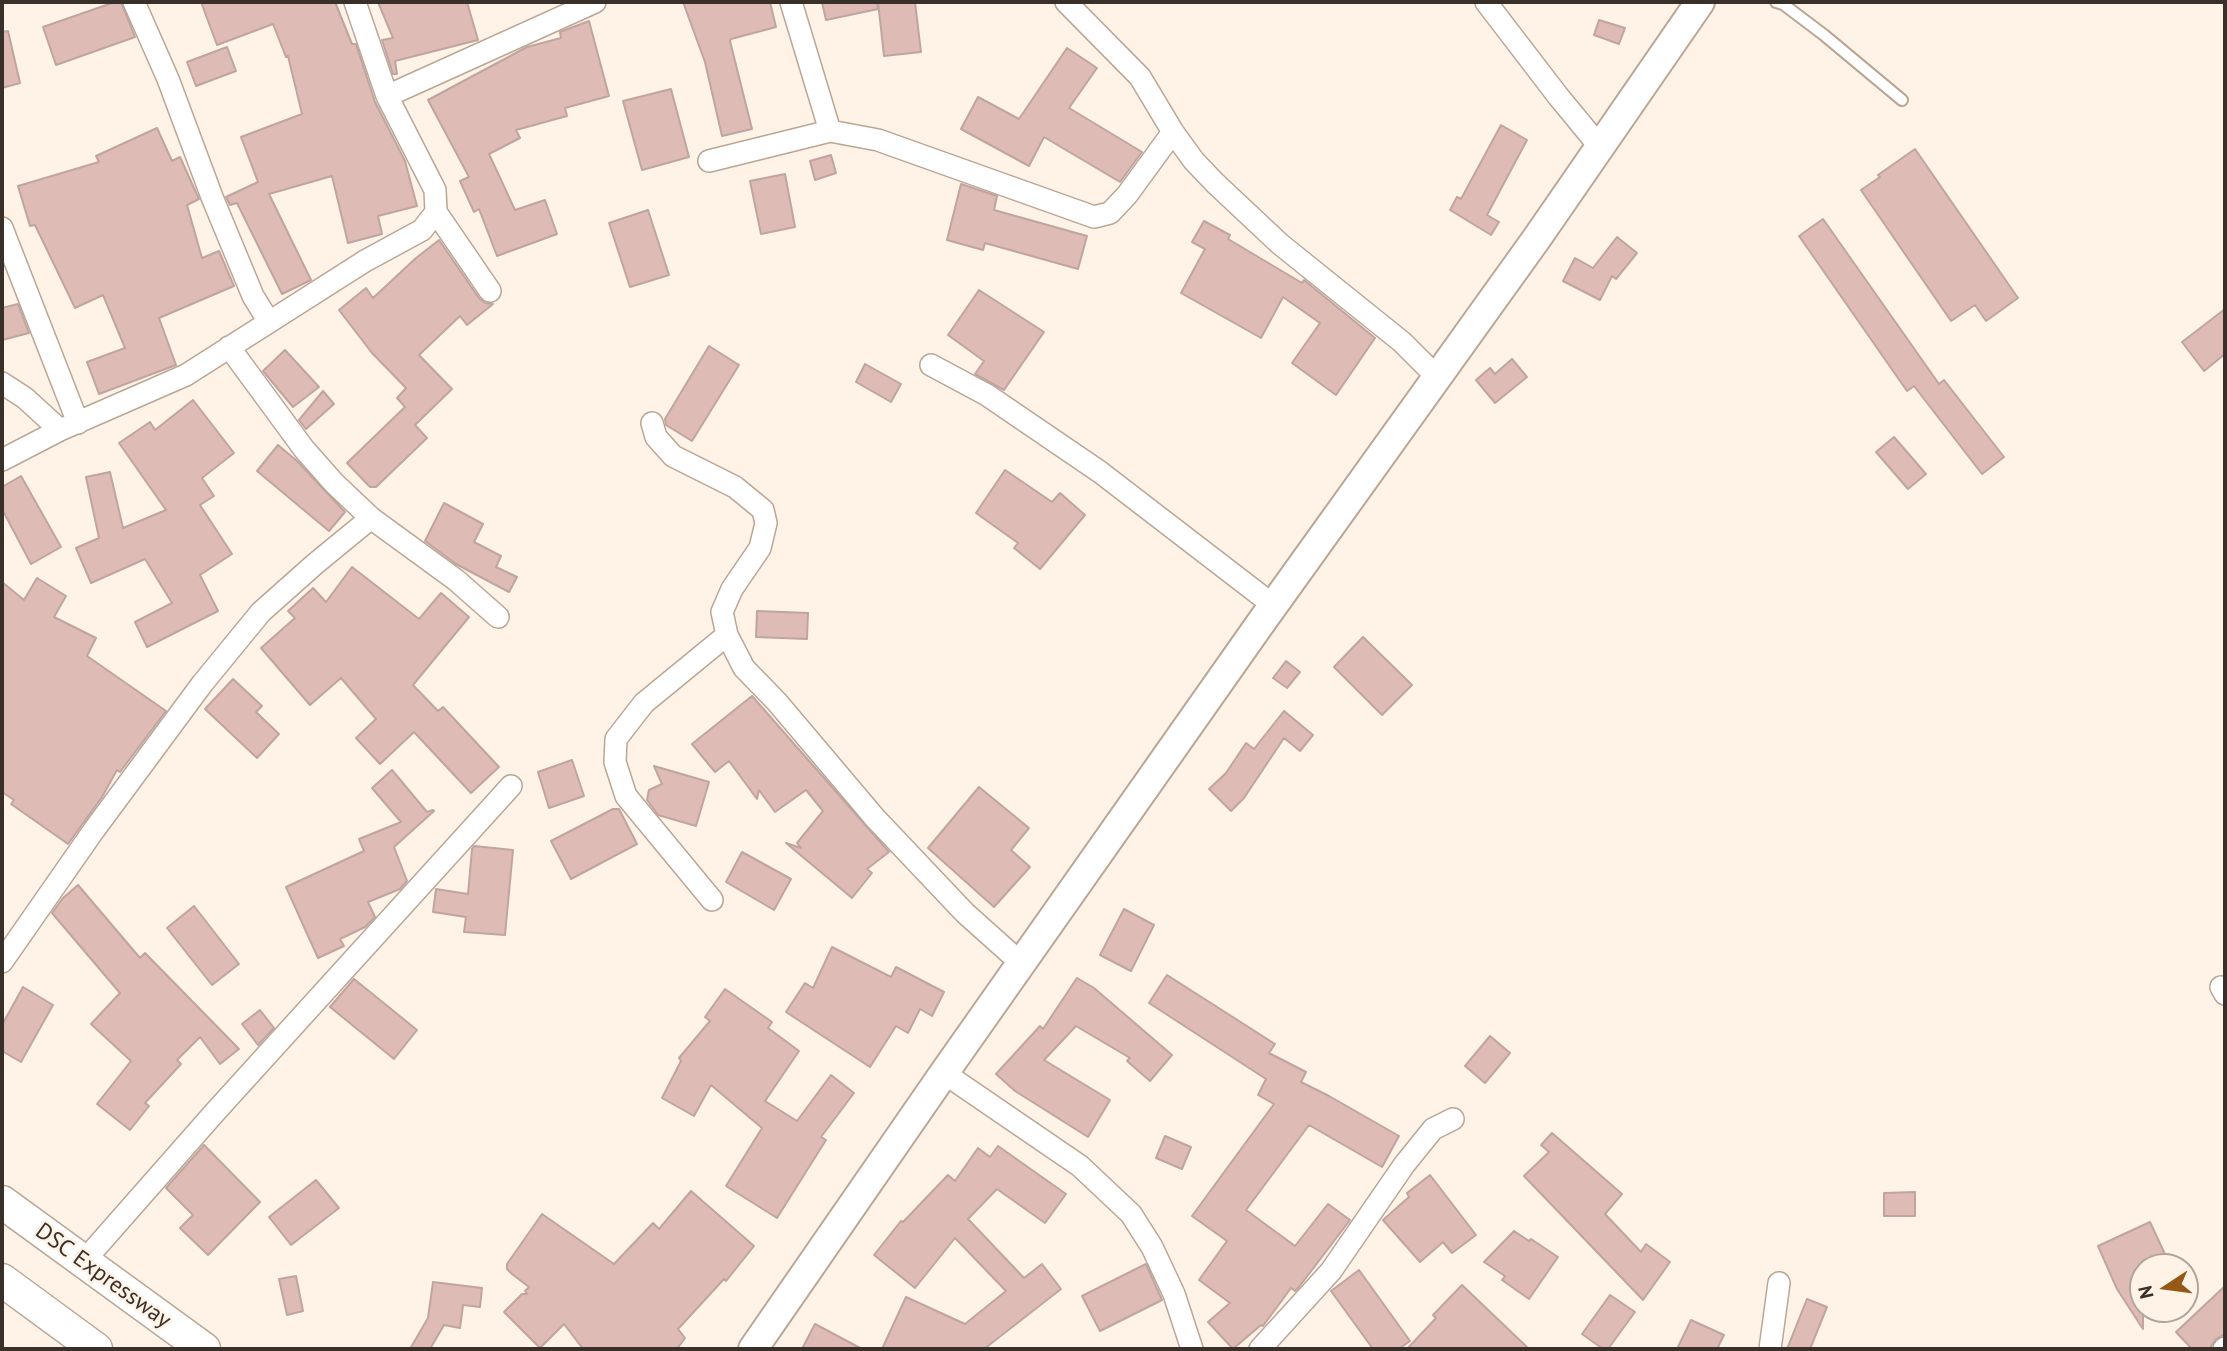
<!DOCTYPE html>
<html>
<head>
<meta charset="utf-8">
<style>
	body { margin:0 }
	#map { position:relative; width:2227px; height:1351px; overflow:hidden; background:#fff2e7; font-family:"PT Sans",sans-serif }
	canvas { display:block }
	.frame { position:absolute; inset:0; border:4px solid #393129; pointer-events:none }
	.north { position:absolute; left:2129px; top:1253px; width:70px; height:70px; box-sizing:border-box; background:#fff2e7; border:2px solid #b0a59b; border-radius:50%; rotate:257deg; font-size:19px; font-weight:700; line-height:28px; text-align:center; color:#393129 }
	.north::after { content:''; display:block; margin:auto; width:24px; height:32px; background:#935915; clip-path:polygon(50% 0,100% 100%,50% 72%,0 100%) }
</style>
</head>
<body>
<div id="map">
<canvas width="2227" height="1351"></canvas>
<div class="frame"></div>
<div class="north">N</div>
</div>
<script>
const ctx = document.querySelector('canvas').getContext('2d');
ctx.lineJoin = 'round';
function paint(path, color) {
  ctx.fillStyle = color;
  ctx.fill(path, 'evenodd');
}
function shape(rows) {
  const path = new Path2D();
  for (const r of rows) {
    path.moveTo(r[0], r[1]);
    for (let i = 2; i < r.length; i += 2) path.lineTo(r[i], r[i + 1]);
  }
  return path;
}
function trace(path, color, width, dash) {
  ctx.strokeStyle = color;
  ctx.lineWidth = width;
  ctx.lineCap = dash ? 'butt' : 'round';
  ctx.setLineDash(dash || []);
  ctx.stroke(path);
}
function drawText(font, color, halo, rows, align = 'center') {
  ctx.font = font + ' "PT Sans",sans-serif';
  ctx.lineWidth = 5;
  ctx.setLineDash([]);
  ctx.textBaseline = 'middle';
  ctx.strokeStyle = halo;
  ctx.fillStyle = color;
  for (const [text, x, y, turn = 0] of rows) {
    ctx.save();
    ctx.translate(x, y);
    ctx.rotate((+turn || 0) * Math.PI / 180);
    ctx.textAlign = isNaN(turn) ? turn : align;
    if (halo) ctx.strokeText(text, 0, 0);
    ctx.fillText(text, 0, 0);
    ctx.restore();
  }
}
const building = shape([
	[115,2,121,2,135,37,56,65,43,27,115,2],
	[201,2,335,2,352,44,356,44,375,102,405,161,417,206,378,216,382,234,348,243,332,176,269,194,311,280,282,294,237,203,230,205,226,197,258,182,241,137,302,114,288,56,286,57,273,24,217,45,201,2],
	[378,2,467,2,478,40,395,61,397,74,393,74,382,40,393,38,378,2],
	[683,2,770,2,776,27,731,39,730,41,752,129,722,136,705,62,683,2],
	[822,2,877,2,878,9,826,20,822,2],
	[878,2,915,2,921,52,884,56,878,2],
	[1599,20,1625,28,1619,44,1594,35,1599,20],
	[589,21,609,96,565,108,567,116,516,130,520,138,489,154,515,210,545,200,557,234,497,256,479,209,474,212,460,181,469,177,428,100,527,47,561,38,560,32,589,21],
	[8,31,20,83,2,88,2,32,8,31],
	[227,47,236,71,196,86,187,62,227,47],
	[1067,48,1097,68,1069,108,1142,152,1120,182,1044,137,1029,166,961,129,978,97,1019,119,1067,48],
	[671,89,689,157,642,170,623,101,671,89],
	[1501,125,1527,140,1487,215,1499,222,1491,235,1450,210,1457,197,1461,199,1501,125],
	[157,128,172,161,180,157,199,199,187,205,202,258,219,251,234,286,159,318,176,365,99,394,87,362,125,348,103,295,75,308,35,225,30,226,18,186,99,162,96,156,157,128],
	[1915,149,2018,298,1986,321,1975,305,1951,321,1861,190,1880,177,1878,175,1915,149],
	[831,155,836,173,815,180,810,161,831,155],
	[785,174,795,227,761,234,750,181,785,174],
	[961,184,997,196,994,210,1087,236,1078,269,985,243,983,250,947,240,961,184],
	[648,210,669,275,630,287,609,223,648,210],
	[1823,219,1939,384,1944,380,2004,457,1982,474,1914,386,1907,391,1799,236,1823,219],
	[1204,221,1230,235,1228,239,1302,283,1304,280,1375,338,1336,395,1292,363,1320,323,1283,297,1261,338,1181,293,1205,249,1192,242,1204,221],
	[1617,237,1637,253,1616,279,1612,276,1600,300,1563,281,1575,258,1593,268,1617,237],
	[439,240,479,298,485,303,493,304,467,325,460,316,419,355,452,389,415,425,427,438,376,487,370,487,347,463,405,407,397,398,406,388,372,353,339,310,366,288,373,298,416,258,439,240],
	[979,290,1044,332,1004,390,975,374,984,361,948,335,979,290],
	[18,304,29,333,2,340,2,308,18,304],
	[2225,309,2225,354,2204,371,2182,342,2225,309],
	[709,346,739,365,692,441,666,425,665,419,709,346],
	[285,350,319,387,293,407,263,371,285,350],
	[1512,359,1527,377,1495,403,1476,380,1490,368,1495,374,1512,359],
	[865,364,901,384,891,402,856,382,865,364],
	[323,391,334,404,306,429,299,420,323,391],
	[193,400,234,453,202,478,214,496,200,505,232,554,200,575,218,611,147,647,135,622,172,603,145,559,91,583,76,548,99,538,86,477,110,472,123,528,166,510,119,443,150,422,155,430,193,400],
	[1894,437,1926,474,1908,489,1876,452,1894,437],
	[278,445,297,461,345,512,329,531,257,471,278,445],
	[1005,470,1052,502,1060,493,1085,515,1040,569,1014,548,1018,543,976,513,1005,470],
	[21,476,61,547,31,564,2,509,2,487,21,476],
	[444,503,483,524,474,542,501,556,496,567,517,577,509,592,456,564,425,541,444,503],
	[352,567,419,619,441,593,469,617,413,685,438,711,443,707,499,767,471,793,414,732,380,764,356,738,376,719,341,678,310,705,261,648,295,618,288,611,313,588,326,602,352,567],
	[37,578,66,596,54,617,96,638,87,656,166,711,120,772,117,770,102,797,68,844,11,804,14,800,2,792,2,582,24,600,37,578],
	[757,611,808,613,807,639,756,637,757,611],
	[1363,637,1412,685,1382,715,1334,667,1363,637],
	[1286,661,1300,672,1287,688,1273,678,1286,661],
	[233,679,262,706,256,712,279,734,257,758,205,709,233,679],
	[752,696,889,852,867,869,872,873,852,898,786,843,801,848,797,843,823,811,806,790,775,812,759,790,757,799,729,761,715,772,692,744,752,696],
	[1284,711,1313,735,1300,751,1284,738,1244,798,1231,811,1209,789,1226,773,1246,743,1254,749,1284,711],
	[572,760,584,796,549,808,538,772,572,760],
	[654,766,709,782,696,826,658,815,647,800,649,790,662,784,654,766],
	[392,770,427,812,433,810,434,811,394,847,407,881,400,889,368,902,375,917,365,927,340,939,344,946,318,958,286,887,364,851,359,839,401,822,372,788,392,770],
	[979,787,1029,828,1011,850,1030,867,994,907,928,848,979,787],
	[613,809,619,809,637,844,571,879,551,841,613,809],
	[474,846,513,850,505,935,464,932,466,917,433,912,436,889,468,894,472,849,474,846],
	[742,852,791,879,774,910,726,882,742,852],
	[78,885,140,958,145,953,239,1049,220,1064,200,1037,177,1060,181,1064,145,1103,149,1106,130,1130,97,1104,131,1061,91,1024,120,993,52,913,63,898,78,885],
	[194,906,239,964,212,985,167,928,194,906],
	[1124,909,1154,925,1131,971,1100,955,1124,909],
	[832,947,891,977,896,967,944,992,932,1016,920,1009,908,1033,896,1026,870,1067,786,1012,805,983,813,988,832,947],
	[1167,975,1275,1044,1269,1053,1306,1072,1301,1082,1329,1096,1399,1136,1382,1167,1309,1125,1246,1210,1295,1246,1328,1204,1350,1220,1299,1287,1295,1291,1291,1288,1263,1326,1261,1325,1233,1349,1208,1322,1230,1303,1199,1280,1227,1241,1192,1216,1274,1104,1258,1095,1266,1079,1149,1003,1167,975],
	[1077,978,1094,988,1172,1055,1150,1081,1127,1061,1130,1058,1076,1026,1044,1060,1110,1100,1088,1137,1015,1091,996,1074,1040,1026,1043,1029,1077,978],
	[354,979,417,1030,394,1059,330,1007,354,979],
	[23,987,53,1005,21,1062,2,1051,2,1025,23,987],
	[725,989,772,1022,768,1028,799,1051,765,1101,797,1121,831,1075,854,1093,821,1137,826,1140,777,1218,726,1186,762,1128,711,1085,694,1116,662,1098,681,1061,679,1058,710,1021,705,1017,725,989],
	[260,1010,274,1028,258,1045,242,1024,260,1010],
	[1490,1036,1510,1053,1485,1083,1465,1066,1490,1036],
	[1552,1133,1622,1194,1605,1214,1641,1252,1646,1244,1670,1262,1643,1300,1524,1176,1549,1152,1541,1145,1552,1133],
	[1165,1136,1191,1147,1182,1169,1156,1158,1165,1136],
	[204,1145,260,1202,208,1255,180,1228,193,1215,166,1188,204,1145],
	[998,1146,1066,1194,1045,1223,997,1189,968,1219,1024,1278,1042,1264,1061,1289,984,1349,882,1349,906,1297,965,1324,1006,1291,955,1238,915,1288,874,1255,901,1221,903,1222,948,1175,955,1181,978,1148,990,1157,998,1146],
	[1430,1175,1476,1235,1452,1253,1443,1242,1420,1262,1383,1220,1409,1197,1407,1193,1430,1175],
	[316,1180,339,1208,291,1245,269,1217,316,1180],
	[691,1191,754,1246,726,1281,724,1279,678,1329,685,1338,677,1349,583,1349,564,1324,540,1348,504,1312,522,1294,527,1294,525,1291,529,1287,512,1274,507,1269,507,1264,542,1214,614,1264,653,1223,659,1229,691,1191],
	[1915,1192,1915,1216,1884,1216,1884,1193,1915,1192],
	[2150,1222,2171,1267,2143,1267,2143,1329,2117,1289,2098,1246,2150,1222],
	[1514,1231,1529,1241,1531,1239,1558,1257,1529,1299,1502,1280,1505,1276,1484,1262,1514,1231],
	[1146,1264,1162,1300,1100,1331,1082,1296,1146,1264],
	[1359,1270,1410,1341,1399,1349,1373,1349,1331,1291,1359,1270],
	[296,1276,303,1311,287,1315,279,1279,296,1276],
	[433,1282,482,1288,480,1307,463,1305,460,1328,444,1325,430,1349,410,1349,428,1318,433,1282],
	[1462,1285,1529,1349,1407,1349,1436,1318,1433,1315,1462,1285],
	[2225,1286,2225,1334,2216,1339,2209,1349,2192,1349,2176,1332,2225,1286],
	[1610,1295,1635,1312,1608,1349,1603,1349,1582,1334,1610,1295],
	[1807,1299,1827,1307,1810,1349,1787,1349,1807,1299],
	[1691,1320,1724,1335,1717,1349,1677,1349,1691,1320],
	[815,1324,862,1349,802,1349,815,1324]
]);
paint(building, '#dfbbb6');
trace(building, '#c0a4a0', 2);
const service = shape([
	[1776,2,1783,4,1824,35,1902,100]
]);
const minor = shape([
	[134,2,168,79,212,197,253,296,269,322],
	[791,2,830,131],
	[1066,2,1140,77,1173,132,1194,161,1215,183,1280,244,1402,342,1437,377],
	[1486,2,1558,96,1600,147],
	[387,96,595,2],
	[709,161,830,131,878,140,1094,217,1110,213,1127,195,1173,132],
	[436,212,490,291],
	[2,228,78,423],
	[229,347,304,449,334,483,371,518,456,580,498,617],
	[931,365,987,395,1100,472,1273,605],
	[2,383,25,398,60,430],
	[652,423,656,437,673,456,735,487,763,510,766,523,760,548,732,589,722,612,727,635,744,668,777,702,875,818,965,913,1022,964],
	[2,460,60,430,186,375,365,261,422,230,436,212,435,190,387,96,355,2],
	[712,900,626,796,615,762,616,739,644,703,727,635],
	[2,962,94,830,202,684,261,612,315,564,371,518],
	[2221,987,2225,994],
	[944,1073,1080,1166,1131,1214,1152,1247,1174,1294,1192,1349],
	[84,1261,216,1111,511,786],
	[1260,1349,1331,1271,1404,1165,1433,1129,1453,1119],
	[1770,1349,1779,1283],
	[2224,1349,2225,1348]
]);
const secondary = shape([
	[753,1349,944,1073,1260,624,1537,238,1700,2]
]);
const primary = shape([
	[2,1202,204,1349],
	[2,1280,96,1349]
]);
trace(service, '#baa695', 14);
trace(minor, '#baa695', 24);
trace(secondary, '#baa695', 32);
trace(primary, '#baa695', 35);
trace(service, '#fff', 10);
trace(minor, '#fff', 21);
trace(secondary, '#fff', 28);
trace(primary, '#fff', 32);
drawText('23px', '#393129', '#fff2e7', [
	["DSC Expressway",103,1276,36]
]);
</script>
</body>
</html>
